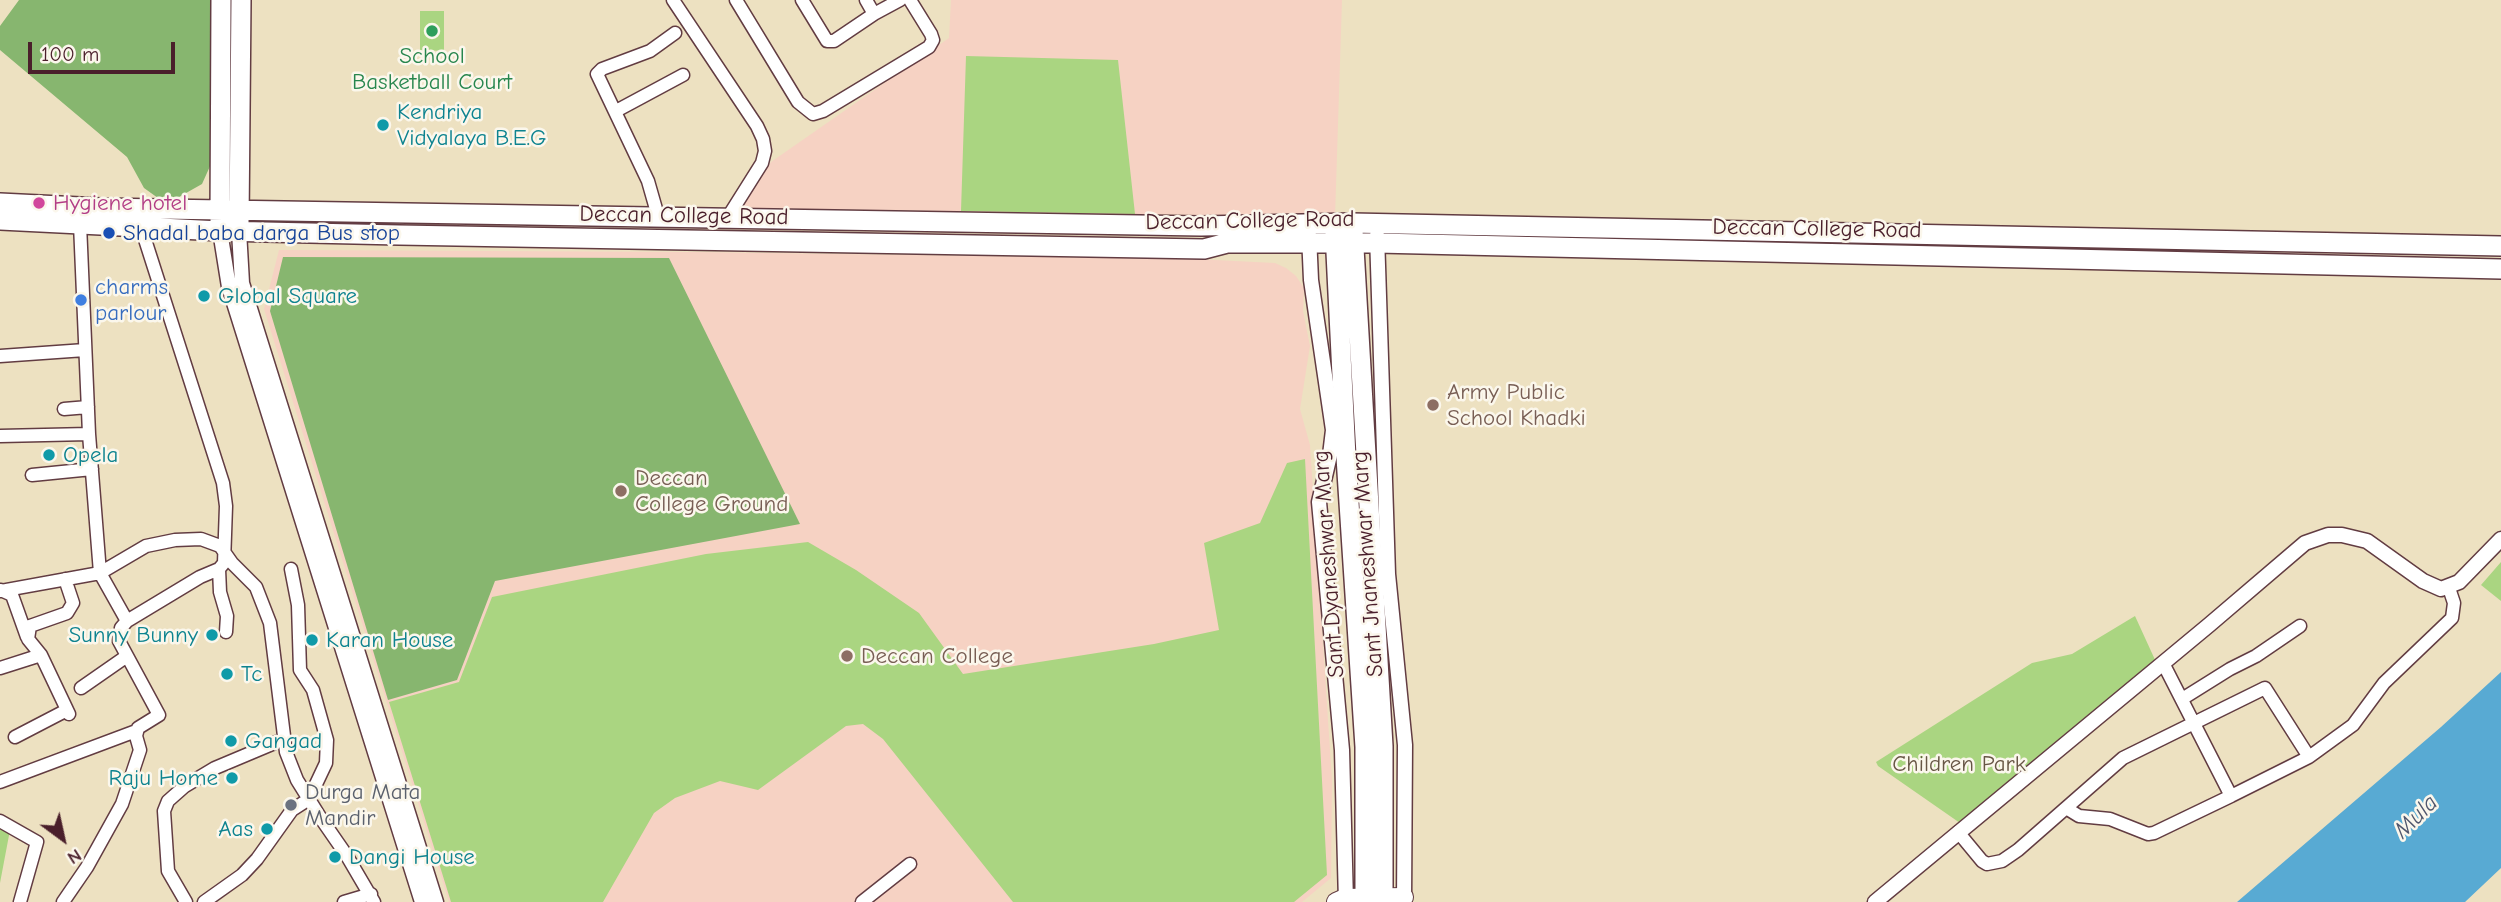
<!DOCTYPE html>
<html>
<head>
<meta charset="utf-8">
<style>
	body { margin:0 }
	#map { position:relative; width:2501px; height:902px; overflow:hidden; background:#ede1c1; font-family:"Comic Neue",sans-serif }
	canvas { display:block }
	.north { position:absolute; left:28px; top:804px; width:70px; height:70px; -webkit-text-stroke:5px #fbf7ec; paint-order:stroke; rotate:147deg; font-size:19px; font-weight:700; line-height:28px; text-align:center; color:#4a1f2b }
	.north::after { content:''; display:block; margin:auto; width:24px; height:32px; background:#4a1f2b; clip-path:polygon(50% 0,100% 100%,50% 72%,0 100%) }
	.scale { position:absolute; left:28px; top:42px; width:147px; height:32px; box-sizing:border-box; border:4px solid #4a1f2b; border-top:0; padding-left:9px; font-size:21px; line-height:24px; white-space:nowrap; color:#4a1f2b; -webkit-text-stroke:5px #fbf7ec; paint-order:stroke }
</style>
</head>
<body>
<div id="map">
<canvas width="2501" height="902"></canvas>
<div class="north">N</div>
<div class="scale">100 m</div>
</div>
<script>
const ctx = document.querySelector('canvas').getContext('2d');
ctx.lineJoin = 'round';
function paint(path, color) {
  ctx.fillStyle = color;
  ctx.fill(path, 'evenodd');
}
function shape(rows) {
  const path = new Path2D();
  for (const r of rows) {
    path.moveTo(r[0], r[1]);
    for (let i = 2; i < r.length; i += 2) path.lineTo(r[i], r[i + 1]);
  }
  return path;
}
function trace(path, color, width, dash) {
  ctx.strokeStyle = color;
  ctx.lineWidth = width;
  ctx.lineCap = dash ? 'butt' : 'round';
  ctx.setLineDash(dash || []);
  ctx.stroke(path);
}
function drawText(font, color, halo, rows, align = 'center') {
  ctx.font = font + ' "Comic Neue",sans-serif';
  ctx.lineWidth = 5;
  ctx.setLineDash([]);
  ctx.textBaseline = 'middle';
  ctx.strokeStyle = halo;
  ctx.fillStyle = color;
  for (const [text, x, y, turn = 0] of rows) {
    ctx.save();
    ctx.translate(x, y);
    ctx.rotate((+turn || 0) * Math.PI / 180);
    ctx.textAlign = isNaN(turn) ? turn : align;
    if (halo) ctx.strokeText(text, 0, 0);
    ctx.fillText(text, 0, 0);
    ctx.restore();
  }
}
paint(shape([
	[951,0,1342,0,1335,217,739,208,771,162,949,38],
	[279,250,694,252,1195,259,1275,263,1286,268,1296,276,1304,288,1303,311,1310,346,1300,409,1310,445,1332,781,1331,878,1302,902,449,902,264,309]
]), '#f6d2c3');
paint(shape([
	[420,11,444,11,444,51,420,50],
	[966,56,1118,60,1135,214,961,211],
	[1305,459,1327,875,1294,902,1013,902,883,739,863,724,846,726,758,790,720,781,675,798,654,813,603,902,451,902,389,702,459,682,492,597,706,554,808,542,856,570,919,613,963,674,1154,644,1219,630,1204,543,1260,523,1287,463],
	[2501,562,2501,601,2481,585],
	[2135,616,2156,662,1960,823,1878,766,1876,762,2032,663,2072,654],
	[0,828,10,830,0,883]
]), '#aad581');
paint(shape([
	[19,0,214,0,211,164,202,184,179,197,158,198,144,188,127,157,0,50,0,26],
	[283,257,669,258,800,524,495,581,457,680,388,700,270,311]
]), '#87b66f');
paint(shape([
	[2501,672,2501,868,2465,902,2237,902,2441,727]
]), '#58aad3');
const minor = shape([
	[673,0,757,126,763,139,765,151,762,163,728,217],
	[736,0,798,102,813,114,823,111,929,47,933,40,931,34,910,0],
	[802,0,827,41,834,41,874,14,900,0],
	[866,0,874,14],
	[616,111,683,75],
	[658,216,648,181,597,74,602,69,650,51,675,33],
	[80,224,89,434,100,573,127,621],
	[0,356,85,350],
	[64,409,88,407],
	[0,436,89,434],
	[32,475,92,469],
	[219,569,220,592,227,616,226,632],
	[65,579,73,603,67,613,30,626,28,639,41,655,69,714],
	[1,590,12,595,27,637],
	[0,591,100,573,146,546,175,540,201,539,220,546,232,563,256,587,270,623,286,752,297,780,320,817,347,856,374,902],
	[0,668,41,655],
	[81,688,127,656],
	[2182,699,2230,669,2256,656,2300,626],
	[15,737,67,710],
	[0,782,136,731],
	[2231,796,2309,757,2353,725,2384,683,2452,618,2454,603,2449,588],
	[2066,808,2079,816,2110,819,2148,834,2154,833,2231,796,2163,663],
	[0,821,37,842,20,902],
	[1958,832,1982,861,1987,864,2002,861,2018,850,2123,758,2265,688,2309,757],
	[63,902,87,867,122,804,140,750,136,736,138,728,159,715,119,641,121,628,127,621,200,577,219,569,224,563,226,506,223,483,141,227],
	[186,902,168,871,164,811,168,801,185,786,215,768,284,739],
	[204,902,242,875,257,859,292,810,309,799,326,763,327,740,313,690,300,670,298,605,291,569],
	[344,902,371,894],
	[862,902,910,864]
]);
const tertiary = shape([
	[220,231,229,287,422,902],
	[239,231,242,283,436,902],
	[1309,235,1311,280,1333,430,1330,455,1319,502,1342,750,1346,902],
	[1377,235,1388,574,1405,745,1404,902],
	[1875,902,2209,625,2305,543,2328,535,2342,535,2367,541,2423,581,2441,589,2459,582,2501,539]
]);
const secondary = shape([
	[1336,902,1345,898,1404,897]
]);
const primary = shape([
	[0,203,101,208,1201,226,1352,223,2501,246],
	[0,220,220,231,399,235,1204,249,1227,243,1377,243,2501,269],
	[220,223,221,0],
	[239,223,241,0],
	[1353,231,1383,746,1383,902],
	[1335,232,1346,457,1365,747,1365,902]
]);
trace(minor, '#623c42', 15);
trace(tertiary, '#623c42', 17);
trace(secondary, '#623c42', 20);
trace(primary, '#623c42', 22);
trace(minor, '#fff', 12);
trace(tertiary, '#fff', 14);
trace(secondary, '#fff', 18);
trace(primary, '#fff', 19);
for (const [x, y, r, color] of [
	[432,31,7,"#2e9e5b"],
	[383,125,7,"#0f9aa8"],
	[39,203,7,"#d1479c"],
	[109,233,7,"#1a4fb4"],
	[204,296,7,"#0f9aa8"],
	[81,300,7,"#3f7fe0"],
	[1433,405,7,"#8d6e63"],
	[49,455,7,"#0f9aa8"],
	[621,491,7,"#8d6e63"],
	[212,635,7,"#0f9aa8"],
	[312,640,7,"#0f9aa8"],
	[847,656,7,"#8d6e63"],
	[227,674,7,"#0f9aa8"],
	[231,741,7,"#0f9aa8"],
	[232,778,7,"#0f9aa8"],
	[291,805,7,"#6b7280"],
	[267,829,7,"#0f9aa8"],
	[335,857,7,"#0f9aa8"]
]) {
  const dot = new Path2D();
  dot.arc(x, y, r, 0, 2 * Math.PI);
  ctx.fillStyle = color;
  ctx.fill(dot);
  trace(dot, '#fbf7ec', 2.5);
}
drawText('23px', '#27864d', '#fbf7ec', [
	["School",432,56],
	["Basketball Court",432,82]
]);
drawText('23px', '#0d838f', '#fbf7ec', [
	["Kendriya",397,112],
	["Vidyalaya B.E.G",397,138],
	["Global Square",218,296],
	["Opela",63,455],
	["Sunny Bunny",198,635,"right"],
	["Karan House",326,640],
	["Tc",241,674],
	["Gangad",245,741],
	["Raju Home",218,778,"right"],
	["Aas",253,829,"right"],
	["Dangi House",349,857]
], 'left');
drawText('23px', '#b23c85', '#fbf7ec', [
	["Hygiene hotel",53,203]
], 'left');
drawText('23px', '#4a1f2b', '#fbf7ec', [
	["Deccan College Road",684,216,1],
	["Deccan College Road",1250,221,-1],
	["Deccan College Road",1817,229,1],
	["Sant Dyaneshwar Marg",1329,564,-94],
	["Sant Jnaneshwar Marg",1368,564,-94]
]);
drawText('23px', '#164399', '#fbf7ec', [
	["Shadal baba darga Bus stop",123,233]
], 'left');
drawText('23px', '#366cbe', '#fbf7ec', [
	["charms",95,287],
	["parlour",95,313]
], 'left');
drawText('23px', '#785e54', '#fbf7ec', [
	["Army Public",1447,392],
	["School Khadki",1447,418],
	["Deccan",635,478],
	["College Ground",635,504],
	["Deccan College",861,656]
], 'left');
drawText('23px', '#675645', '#fbf7ec', [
	["Children Park",1959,764]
]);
drawText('23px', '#5b616d', '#fbf7ec', [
	["Durga Mata",305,792],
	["Mandir",305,818]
], 'left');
drawText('italic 24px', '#50576e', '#fbf7ec', [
	["Mula",2416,817,-45]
]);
</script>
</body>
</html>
